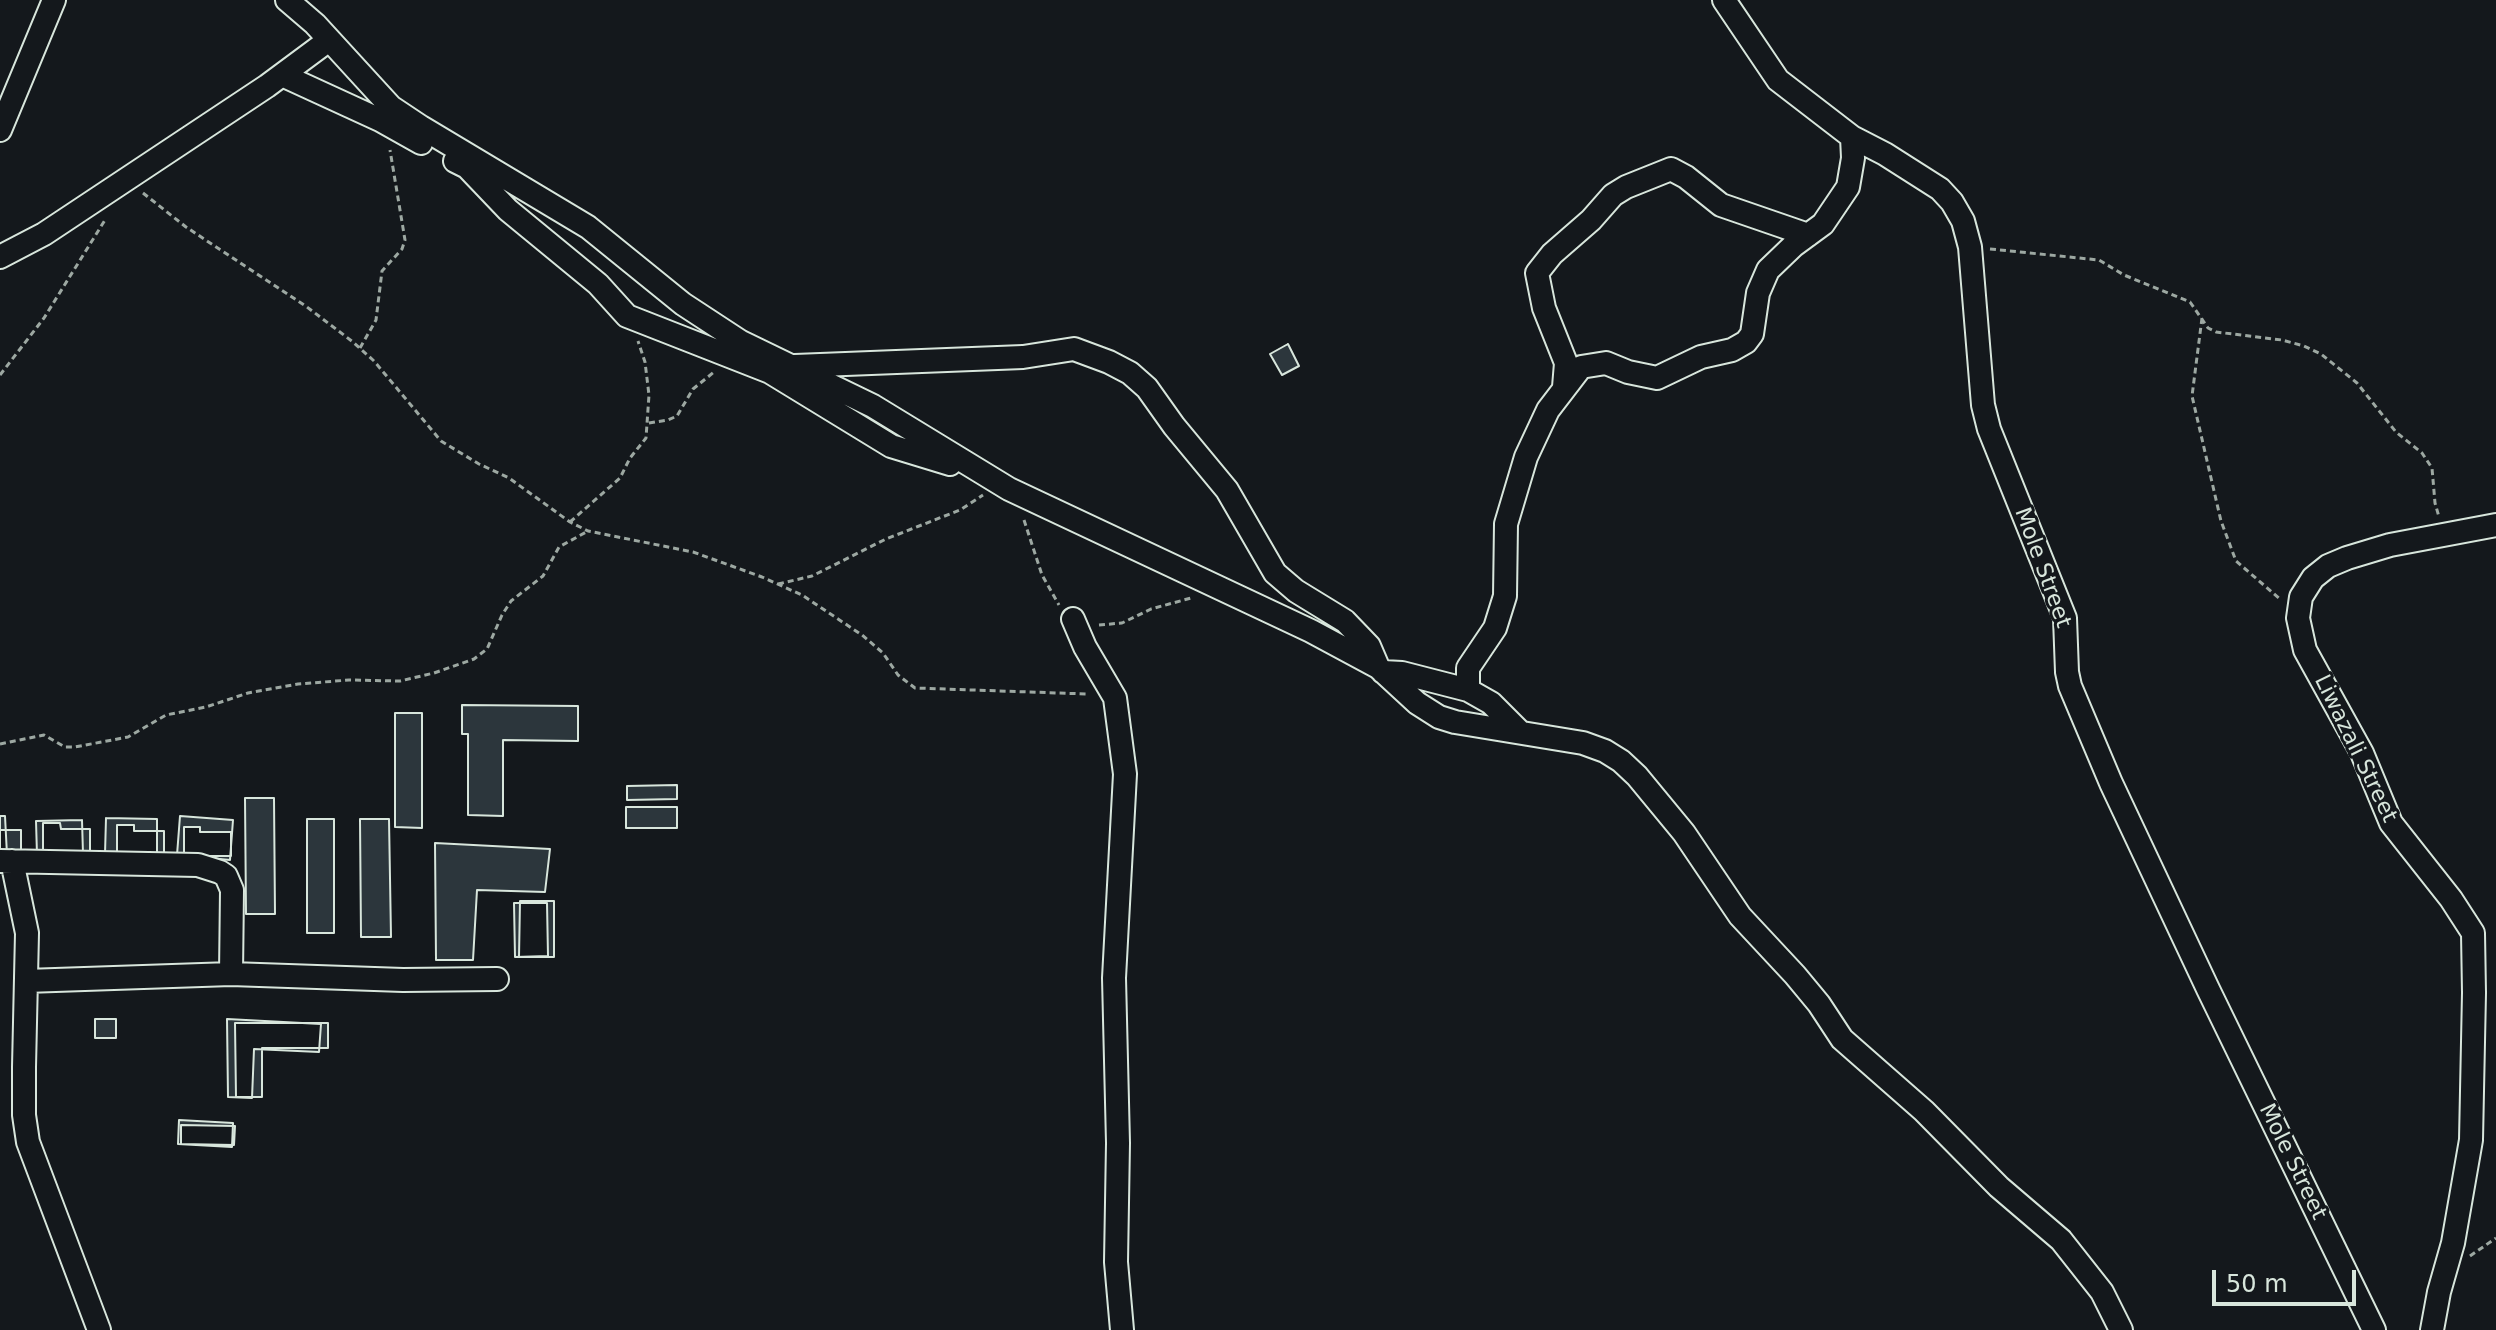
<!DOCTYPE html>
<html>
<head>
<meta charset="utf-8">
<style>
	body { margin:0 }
	#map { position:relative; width:2496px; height:1330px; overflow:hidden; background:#14181c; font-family:"DejaVu Sans",sans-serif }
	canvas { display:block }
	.scale { position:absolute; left:2212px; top:1270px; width:144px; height:36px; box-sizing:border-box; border:4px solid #d8e6dc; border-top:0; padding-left:10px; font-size:24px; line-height:28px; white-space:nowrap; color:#d8e6dc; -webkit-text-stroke:6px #14181c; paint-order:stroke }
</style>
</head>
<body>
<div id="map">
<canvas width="2496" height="1330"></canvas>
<div class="scale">50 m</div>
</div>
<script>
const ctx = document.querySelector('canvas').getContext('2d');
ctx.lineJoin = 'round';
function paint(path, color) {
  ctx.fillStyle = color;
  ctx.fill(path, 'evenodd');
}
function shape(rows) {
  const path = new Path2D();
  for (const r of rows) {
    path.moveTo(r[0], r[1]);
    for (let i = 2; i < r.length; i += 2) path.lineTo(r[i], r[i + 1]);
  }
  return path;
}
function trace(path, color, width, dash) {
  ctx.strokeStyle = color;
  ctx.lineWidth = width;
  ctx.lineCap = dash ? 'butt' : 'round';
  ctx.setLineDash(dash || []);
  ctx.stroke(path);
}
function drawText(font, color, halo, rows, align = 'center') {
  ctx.font = font + ' "DejaVu Sans",sans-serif';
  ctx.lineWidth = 6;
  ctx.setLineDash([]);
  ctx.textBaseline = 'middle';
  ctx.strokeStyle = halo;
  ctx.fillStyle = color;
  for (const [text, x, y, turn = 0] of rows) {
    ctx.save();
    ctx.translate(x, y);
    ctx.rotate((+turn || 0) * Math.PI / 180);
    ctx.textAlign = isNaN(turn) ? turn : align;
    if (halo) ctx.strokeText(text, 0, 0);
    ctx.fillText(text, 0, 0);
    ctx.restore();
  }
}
const building = shape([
	[1288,344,1299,366,1282,375,1270,354,1288,344],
	[462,705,578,706,578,741,503,740,503,816,468,815,468,734,462,734,462,705],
	[395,713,422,713,422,828,395,827,395,713],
	[677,785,677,799,627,800,627,786,677,785],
	[245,798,274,798,275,914,246,914,245,798],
	[626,807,677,807,677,828,626,828,626,807],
	[0,816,5,816,7,855,0,855,0,816],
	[180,816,233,820,230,860,177,855,180,816],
	[106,818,157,819,157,855,105,854,106,818],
	[307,819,334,819,334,933,307,933,307,819],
	[360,819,389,819,391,937,361,937,360,819],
	[82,820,83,854,37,855,36,821,82,820],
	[43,823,60,823,61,829,90,829,90,853,43,853,43,823],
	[117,825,134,825,134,831,164,831,164,855,117,855,117,825],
	[184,827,200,827,200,832,231,832,231,856,184,856,184,827],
	[0,830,21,830,21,855,0,854,0,830],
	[435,843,550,849,545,892,477,890,473,960,436,960,435,843],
	[520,901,554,901,554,957,519,957,520,901],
	[514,903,547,903,548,956,515,957,514,903],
	[95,1019,116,1019,116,1038,95,1038,95,1019],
	[227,1019,321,1024,319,1052,254,1049,252,1098,228,1097,227,1019],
	[235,1023,328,1023,328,1048,262,1048,262,1097,236,1097,235,1023],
	[179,1120,233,1123,232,1147,178,1144,179,1120],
	[181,1125,235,1126,234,1145,181,1144,181,1125]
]);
paint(building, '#2c363c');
trace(building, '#d8e6dc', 2);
const minor = shape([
	[287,0,315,24,391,107,421,127,588,227,683,304,741,342,873,406,1009,489,1311,631,1378,667,1417,703,1439,717,1455,722,1583,743,1605,751,1621,761,1637,776,1684,833,1740,916,1795,975,1819,1004,1842,1039,1924,1111,1999,1187,2061,1240,2102,1292,2121,1330],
	[1724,0,1778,80,1852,137,1885,154,1940,189,1952,202,1963,221,1970,247,1983,405,1989,429,2065,618,2067,672,2070,686,2111,783,2208,989,2374,1330],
	[282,75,380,120,421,143],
	[0,130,54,0],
	[455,161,467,167,508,210,598,284,627,316,770,372,891,446,950,464],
	[0,257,44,234,267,86,329,40],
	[795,366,1023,357,1074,349,1109,362,1130,373,1147,388,1174,426,1227,490,1275,573,1296,591,1345,621,1369,646,1378,667],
	[1564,387,1566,363,1544,308,1537,273,1552,254,1591,220,1613,195,1626,187,1671,169,1686,177,1721,205,1808,235],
	[1073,619,1085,647,1115,698,1125,774,1114,978,1118,1143,1116,1262,1122,1330],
	[1383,672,1402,673,1468,690,1491,703,1520,732],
	[1468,690,1468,668,1495,628,1505,596,1506,524,1526,457,1548,410,1581,367,1606,363,1628,372,1657,378,1701,357,1732,350,1746,342,1752,334,1758,293,1768,270,1793,246,1823,224,1848,187,1853,158,1852,137],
	[0,861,198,865,220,872,226,876,232,890,231,974],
	[12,861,27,933,24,1067,24,1115,28,1142,99,1330],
	[26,981,231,974,403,980,497,979],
	[2432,1330,2439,1292,2453,1243,2471,1140,2474,993,2473,933,2451,899,2391,823,2362,753,2305,650,2298,618,2301,597,2313,578,2328,566,2347,558,2390,545,2496,525]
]);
trace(minor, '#d8e6dc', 26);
trace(shape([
	[143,193,186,227,307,307,353,342,374,361,441,441,479,464,509,478,570,522,588,531,693,552,762,577,802,595,862,635,883,653,898,675,915,688,1087,694],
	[1990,249,2099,260,2124,275,2190,302,2208,328,2216,332,2282,340,2304,346,2321,354,2357,383,2396,432,2422,453,2432,468,2435,503,2439,517],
	[2202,318,2192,396,2221,521,2236,561,2280,599],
	[360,348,376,320,382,271,402,249,405,240,390,150],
	[0,375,44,318,105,220],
	[649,423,668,420,677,416,693,389,714,372],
	[1024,520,1042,575,1059,605],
	[570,522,620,478,630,458,646,438,649,395,645,362,638,341],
	[778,584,812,576,886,539,960,510,983,495],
	[1099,625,1122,623,1151,609,1191,598],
	[0,744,44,735,65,747,75,747,128,737,166,715,206,707,248,693,298,684,349,680,400,681,434,673,474,659,487,649,502,615,511,601,543,576,559,547,588,531],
	[2470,1256,2496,1238]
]), '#9da8a2', 3, [6, 4]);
trace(minor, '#14181c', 22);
drawText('22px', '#d8e6dc', '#14181c', [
	["Mole Street",2042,568,70],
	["Liwazali Street",2355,749,64],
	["Mole Street",2292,1162,64]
]);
</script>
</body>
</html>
